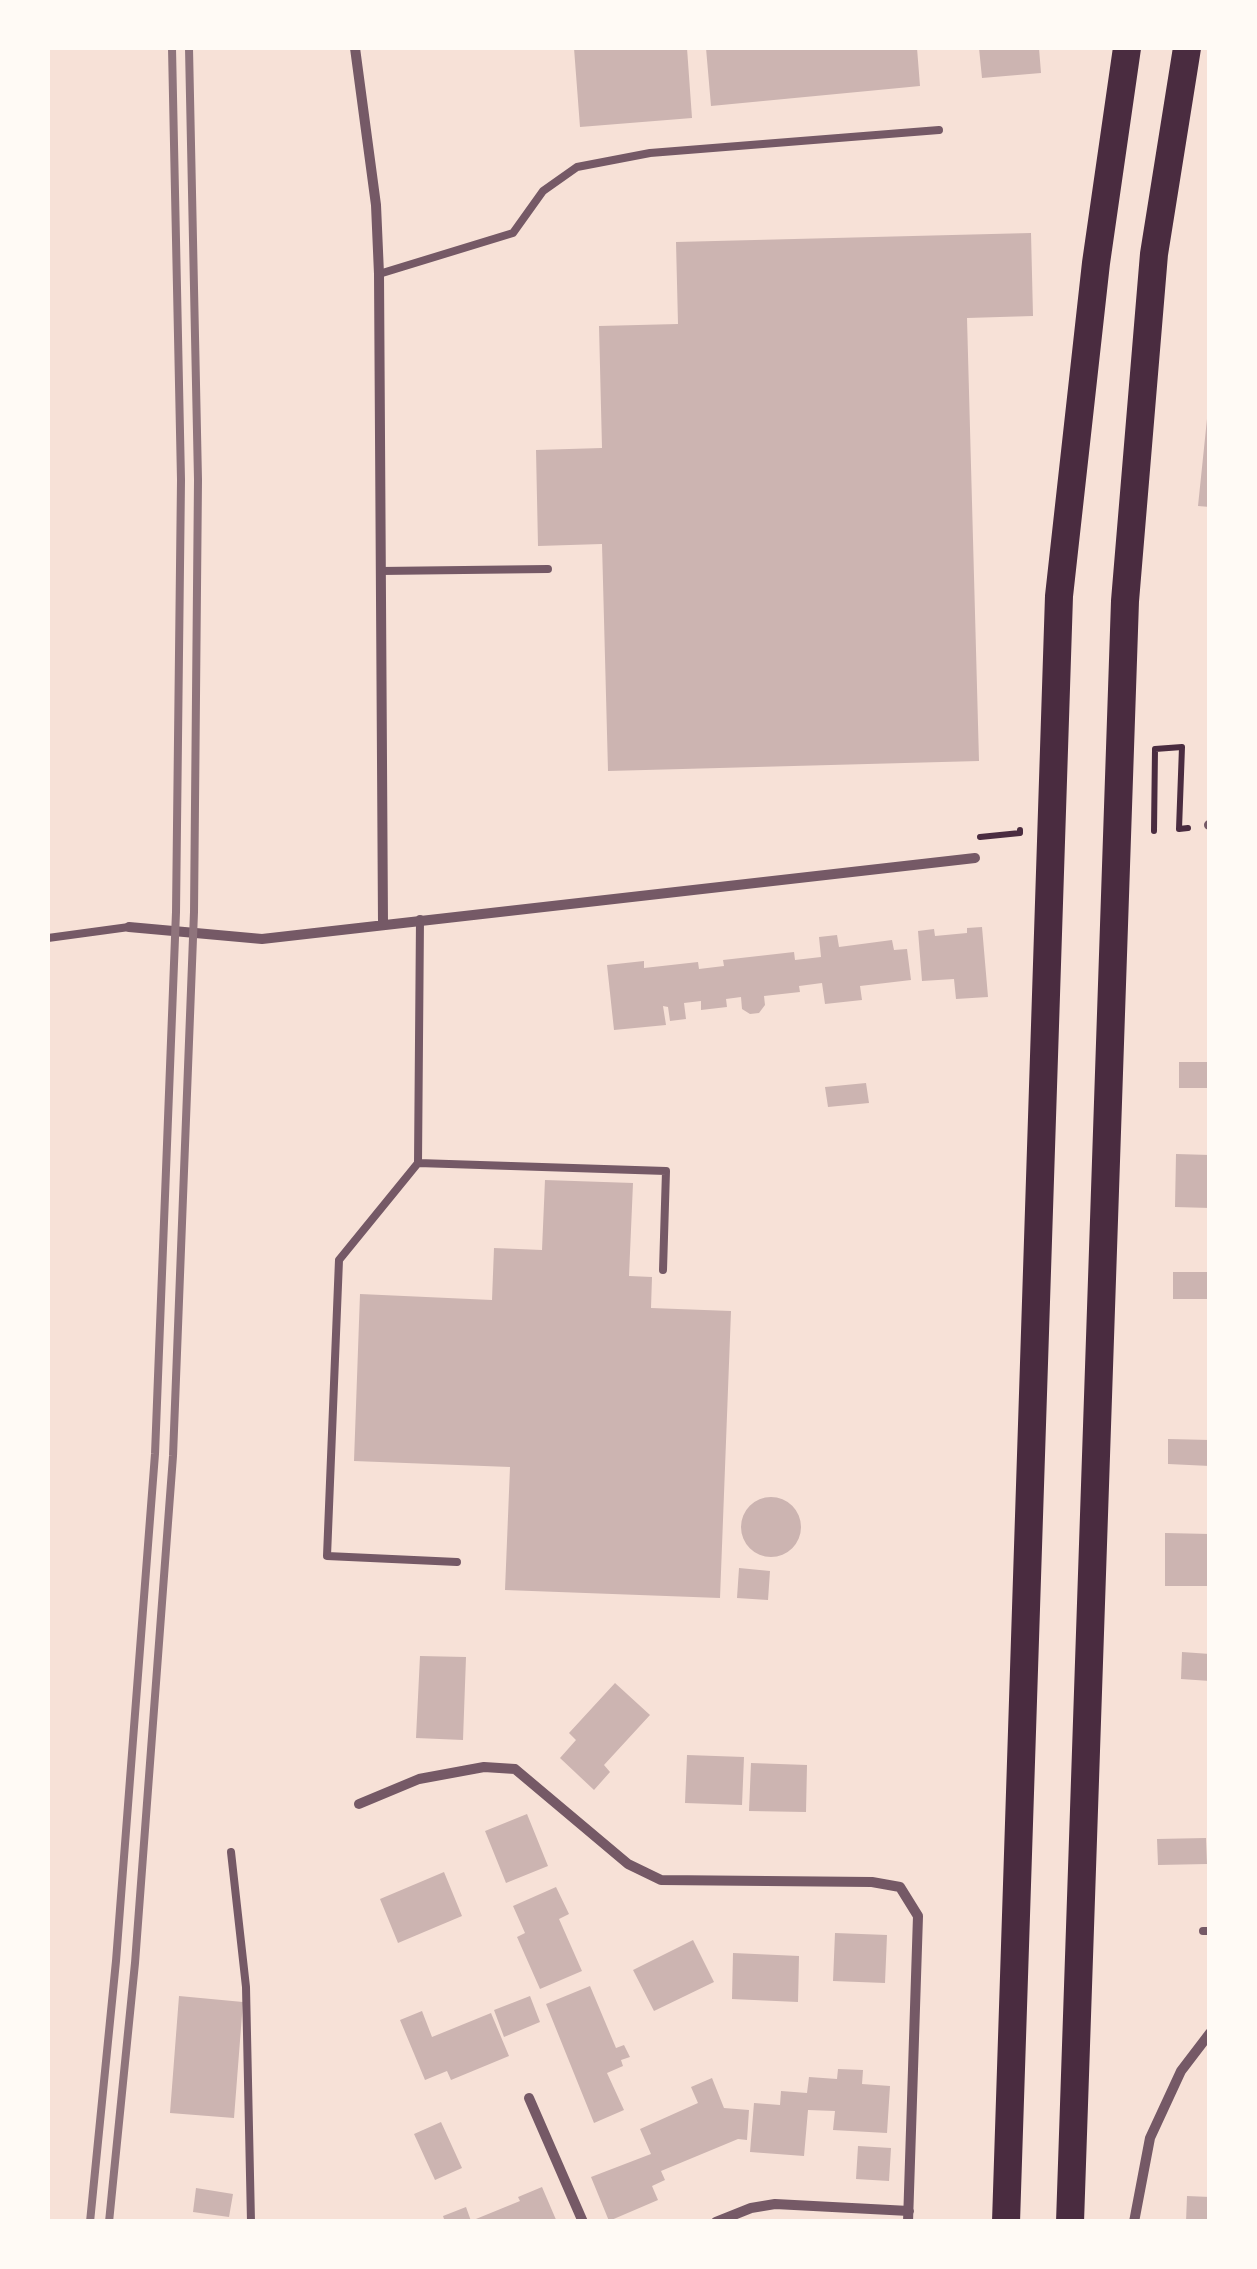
<!DOCTYPE html>
<html>
<head>
<meta charset="utf-8">
<style>
	body { margin:0 }
	#map { position:relative; width:1257px; height:2269px; overflow:hidden; background:#f7e1d7; font-family:"Source Sans 3",sans-serif }
	canvas { display:block }
	.frame { position:absolute; inset:0; border:50px solid #fffaf5; pointer-events:none }
</style>
</head>
<body>
<div id="map">
<canvas width="1257" height="2269"></canvas>
<div class="frame"></div>
</div>
<script>
const ctx = document.querySelector('canvas').getContext('2d');
ctx.lineJoin = 'round';
function paint(path, color) {
  ctx.fillStyle = color;
  ctx.fill(path, 'evenodd');
}
function shape(rows) {
  const path = new Path2D();
  for (const r of rows) {
    if (r.length === 3) {
      path.moveTo(r[0] + r[2], r[1]);
      path.arc(r[0], r[1], r[2], 0, 2 * Math.PI);
      continue;
    }
    path.moveTo(r[0], r[1]);
    for (let i = 2; i < r.length; i += 2) path.lineTo(r[i], r[i + 1]);
  }
  return path;
}
function trace(path, color, width, dash) {
  ctx.strokeStyle = color;
  ctx.lineWidth = width;
  ctx.lineCap = dash ? 'butt' : 'round';
  ctx.setLineDash(dash || []);
  ctx.stroke(path);
}
paint(shape([
	[574,48,687,48,692,118,580,127],
	[706,48,917,48,920,86,711,106],
	[979,48,1039,48,1041,73,982,78],
	[1031,233,1033,316,967,318,979,761,608,771,602,544,538,546,536,450,602,448,599,326,678,324,676,242],
	[1207,419,1210,419,1210,507,1198,506],
	[982,927,988,997,956,999,954,979,922,981,918,931,934,929,935,936,967,933,967,928],
	[837,935,839,947,892,940,894,950,907,949,911,980,860,986,862,1000,825,1004,822,983,799,986,800,992,764,996,765,1005,759,1013,750,1014,742,1009,741,997,726,999,727,1007,701,1010,701,1001,684,1003,686,1019,670,1021,668,1007,663,1006,666,1025,614,1030,607,965,644,961,644,968,698,962,699,969,724,966,723,960,794,952,795,960,821,957,819,937],
	[1179,1062,1210,1062,1210,1088,1179,1088],
	[866,1083,869,1103,828,1107,825,1087],
	[1176,1154,1210,1155,1210,1208,1175,1207],
	[545,1180,633,1183,629,1276,652,1277,651,1308,731,1311,720,1598,505,1590,510,1467,354,1461,360,1294,492,1300,494,1248,542,1250],
	[1173,1272,1210,1272,1210,1299,1173,1299],
	[1168,1439,1210,1440,1210,1466,1168,1464],
	[771,1527,30],
	[1165,1533,1210,1534,1210,1586,1165,1586],
	[739,1568,770,1571,768,1600,737,1598],
	[1182,1652,1210,1654,1210,1681,1181,1679],
	[420,1656,466,1657,463,1740,416,1738],
	[615,1683,650,1715,604,1765,610,1772,594,1790,560,1758,576,1740,569,1733],
	[687,1755,744,1757,742,1805,685,1803],
	[751,1763,807,1765,806,1812,749,1811],
	[527,1814,548,1866,506,1883,485,1831],
	[1206,1838,1207,1864,1158,1865,1157,1839],
	[444,1872,462,1916,398,1943,380,1899],
	[556,1887,569,1914,559,1919,582,1971,540,1989,517,1937,525,1933,513,1906],
	[835,1933,887,1935,885,1983,833,1981],
	[693,1940,714,1982,654,2011,633,1970],
	[733,1953,799,1956,798,2002,732,1999],
	[590,1986,616,2048,624,2045,630,2057,621,2060,623,2066,607,2073,624,2110,594,2123,546,2004],
	[179,1996,243,2002,234,2118,170,2113],
	[530,1996,540,2022,504,2037,494,2010],
	[422,2011,432,2037,491,2013,509,2056,451,2080,447,2071,425,2080,400,2020],
	[838,2069,863,2070,862,2084,890,2086,887,2133,833,2130,835,2111,808,2110,804,2156,750,2152,754,2103,780,2105,781,2091,807,2093,809,2077,837,2079],
	[712,2078,724,2108,749,2110,747,2140,738,2139,661,2171,665,2180,652,2186,658,2200,609,2221,591,2177,651,2154,640,2129,698,2103,691,2087],
	[441,2122,462,2168,435,2180,414,2134],
	[858,2146,891,2148,889,2181,856,2179],
	[542,2187,557,2222,445,2222,443,2216,466,2207,471,2221,520,2201,518,2197],
	[196,2188,233,2194,229,2217,193,2212],
	[1187,2196,1210,2197,1210,2222,1186,2222]
]), '#ccb4b1');
trace(shape([
	[1154,831,1155,749,1182,747,1179,829,1188,828],
	[980,837,1020,833,1020,830]
]), '#4a2c40', 6);
trace(shape([
	[379,274,513,233,543,191,577,167,650,153,939,130],
	[380,571,548,569],
	[420,919,418,1163,339,1260,327,1556,457,1562],
	[48,938,129,927],
	[418,1163,666,1171,663,1270],
	[231,1852,246,1987,251,2222],
	[1203,1931,1210,1931]
]), '#755966', 8);
trace(shape([
	[355,48,376,205,379,274,383,923],
	[1209,825,1210,825],
	[129,927,262,939,975,858],
	[359,1804,419,1779,484,1767,515,1769,628,1864,661,1880,872,1882,900,1887,918,1916,908,2222],
	[529,2098,583,2222],
	[716,2222,751,2208,775,2204,909,2211],
	[1134,2222,1150,2138,1181,2071,1210,2033]
]), '#755966', 10);
trace(shape([
	[1006,2222,1059,596,1096,263,1127,48],
	[1070,2222,1125,601,1154,254,1187,48]
]), '#4a2c40', 28);
trace(shape([
	[90,2222,116,1961,155,1454,176,912,181,480,172,48],
	[109,2222,135,1963,173,1456,194,912,198,480,189,48]
]), '#8f747c', 8);
</script>
</body>
</html>
